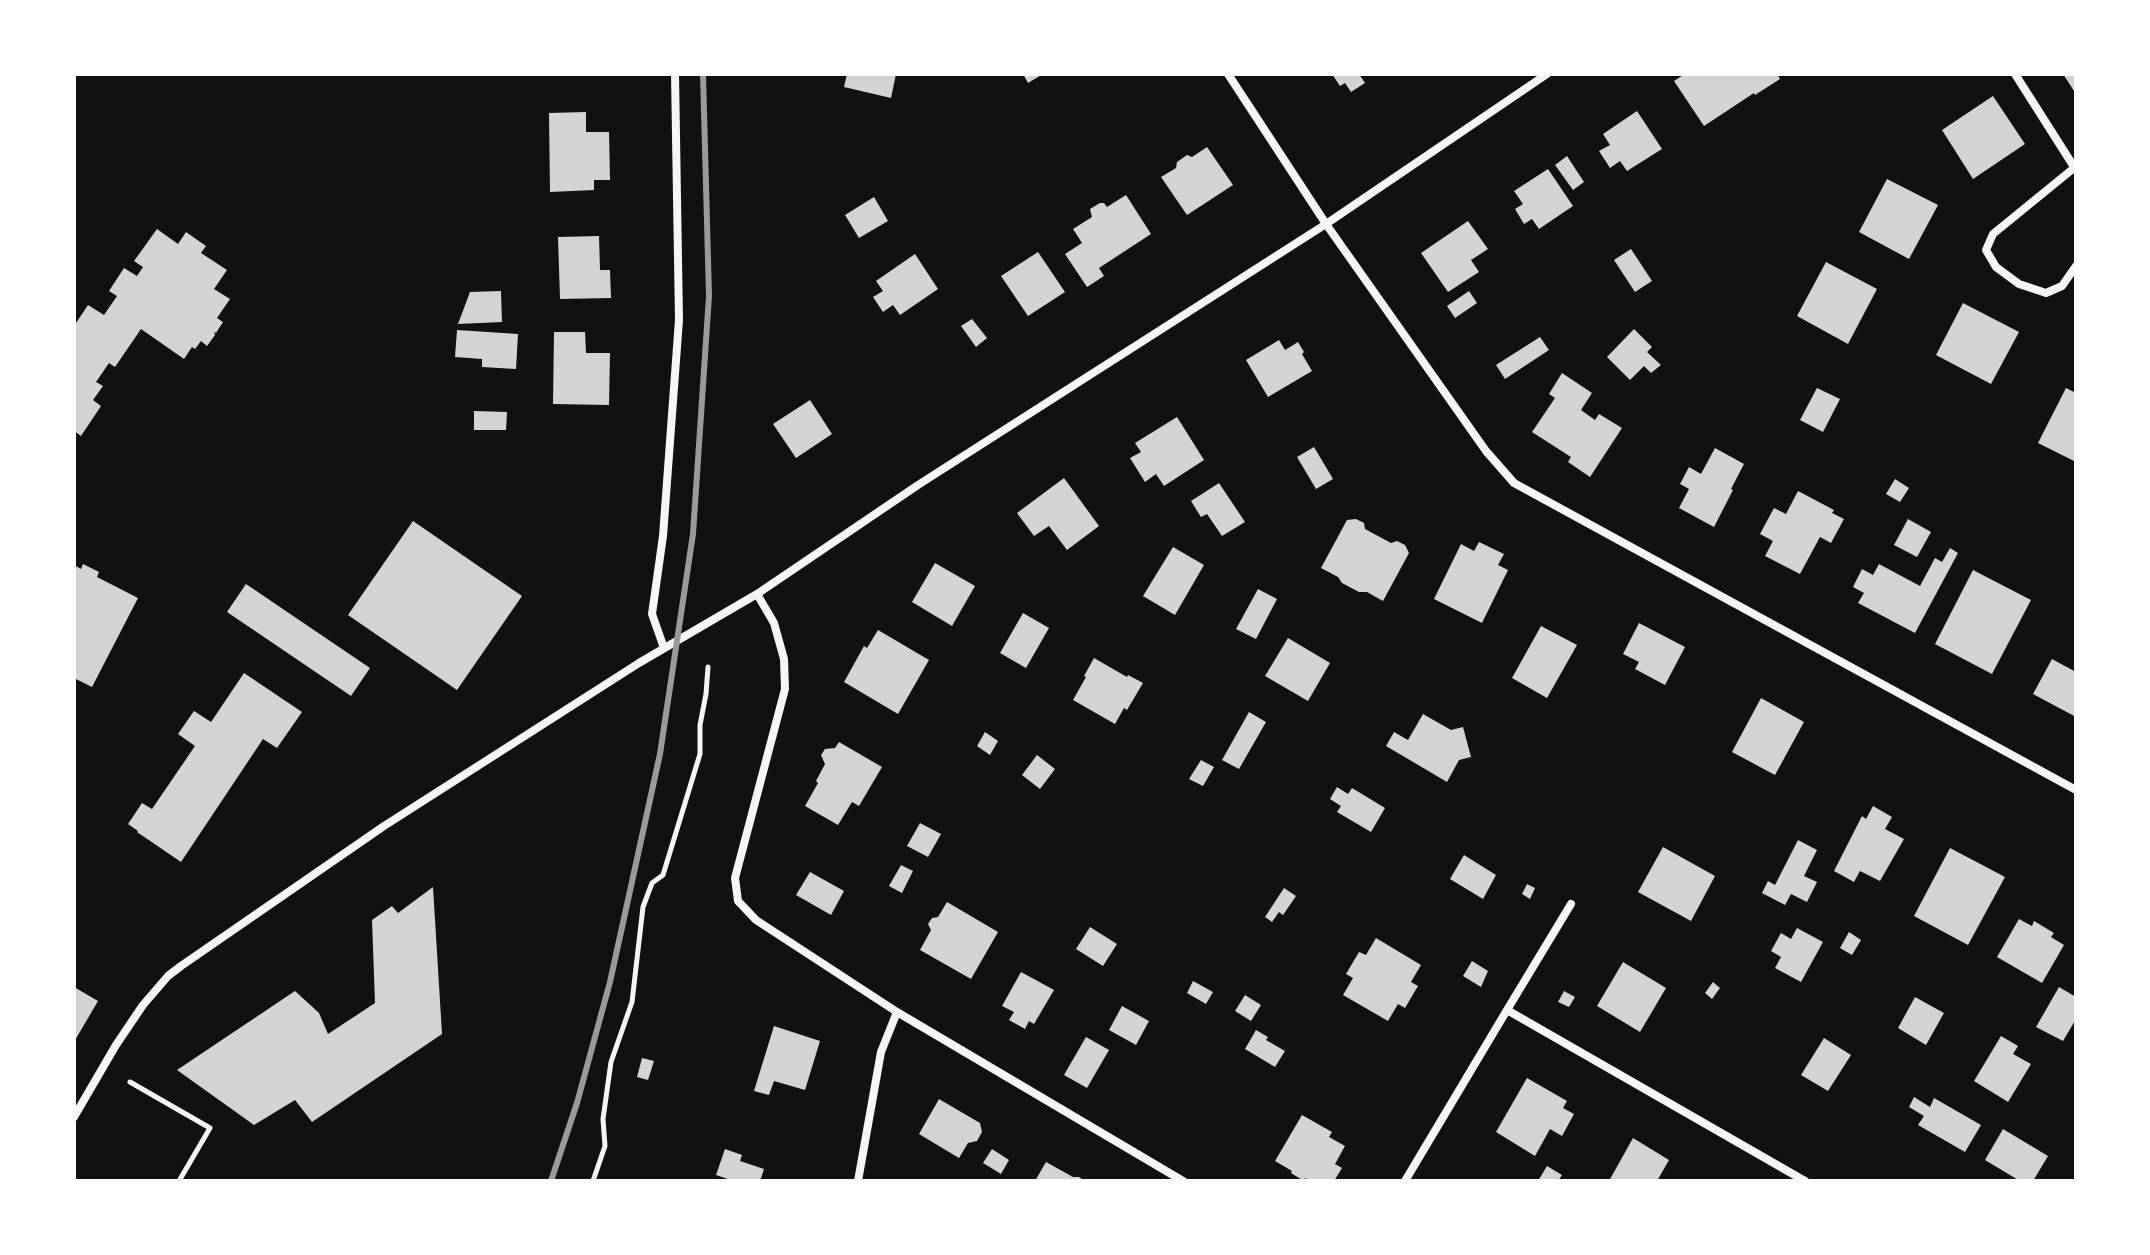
<!DOCTYPE html>
<html>
<head>
<meta charset="utf-8">
<style>
	body { margin:0 }
	#map { position:relative; width:2150px; height:1255px; overflow:hidden; background:#111; font-family:"Alegreya Sans",sans-serif }
	canvas { display:block }
	.frame { position:absolute; inset:0; border:76px solid #fff; pointer-events:none }
</style>
</head>
<body>
<div id="map">
<canvas width="2150" height="1255"></canvas>
<div class="frame"></div>
</div>
<script>
const ctx = document.querySelector('canvas').getContext('2d');
ctx.lineJoin = 'round';
function paint(path, color) {
  ctx.fillStyle = color;
  ctx.fill(path, 'evenodd');
}
function shape(rows) {
  const path = new Path2D();
  for (const r of rows) {
    path.moveTo(r[0], r[1]);
    for (let i = 2; i < r.length; i += 2) path.lineTo(r[i], r[i + 1]);
  }
  return path;
}
function trace(path, color, width, dash) {
  ctx.strokeStyle = color;
  ctx.lineWidth = width;
  ctx.lineCap = dash ? 'butt' : 'round';
  ctx.setLineDash(dash || []);
  ctx.stroke(path);
}
paint(shape([
	[847,74,896,74,891,98,844,87],
	[1023,74,1043,74,1028,83],
	[1332,74,1359,74,1365,83,1351,92,1345,83,1340,86],
	[1685,74,1777,74,1780,79,1755,95,1754,93,1704,126,1674,81],
	[2063,74,2076,74,2076,94],
	[1993,96,2025,144,1973,179,1942,130],
	[1637,111,1662,149,1627,171,1620,161,1610,168,1599,151,1610,145,1603,134],
	[586,112,586,132,609,132,610,180,594,180,594,190,550,192,549,113],
	[1207,147,1233,185,1187,215,1161,177,1176,168,1177,162,1187,155,1192,157],
	[1567,156,1584,182,1573,190,1555,165],
	[1548,169,1573,206,1539,229,1532,219,1524,224,1515,209,1523,204,1514,191],
	[1887,179,1938,205,1909,259,1859,232],
	[1126,195,1151,234,1099,268,1104,276,1087,287,1065,254,1082,243,1073,229,1092,217,1090,209,1100,203,1104,203,1107,207],
	[874,197,888,221,859,238,845,215],
	[1468,221,1488,249,1471,260,1479,272,1448,292,1421,253],
	[157,229,178,244,186,232,206,246,201,253,227,270,214,289,230,299,217,318,223,322,216,333,214,332,215,335,207,346,201,341,195,349,192,347,184,359,141,329,115,367,109,363,96,382,103,386,93,400,101,406,81,436,74,431,74,326,88,305,104,315,117,296,109,291,124,268,137,276,143,267,134,261],
	[599,236,600,270,610,270,611,298,560,299,558,237],
	[1631,249,1652,281,1635,292,1614,260],
	[1038,252,1065,292,1028,316,1001,276],
	[915,254,938,289,900,315,893,305,883,312,873,297,883,291,876,281],
	[1826,262,1877,289,1848,344,1797,316],
	[501,291,502,322,458,324,470,292],
	[1469,291,1477,303,1455,318,1447,306],
	[1963,303,2019,332,1991,384,1936,355],
	[972,319,987,338,976,347,961,326],
	[1634,329,1652,347,1647,352,1661,365,1651,373,1644,366,1630,380,1607,357],
	[457,330,518,334,516,369,482,367,482,359,455,357],
	[554,332,585,332,586,353,610,353,609,405,553,404],
	[1540,337,1549,350,1505,379,1496,365],
	[1279,340,1285,350,1298,342,1304,352,1302,354,1312,371,1268,397,1246,360],
	[1562,373,1592,393,1581,410,1595,420,1599,414,1622,428,1590,477,1568,462,1571,457,1532,432,1555,398,1549,394],
	[1817,388,1840,399,1823,432,1800,420],
	[2066,388,2076,393,2076,462,2038,443],
	[810,400,832,434,796,458,773,424],
	[474,411,507,412,506,430,474,430],
	[1177,417,1204,460,1164,486,1156,474,1145,482,1130,458,1141,452,1135,443],
	[1314,447,1333,479,1316,489,1297,457],
	[1715,448,1744,464,1731,489,1733,490,1714,527,1679,508,1689,489,1680,484,1689,467,1701,474],
	[1064,478,1099,526,1067,550,1049,526,1034,536,1017,513],
	[1895,479,1909,488,1900,502,1886,494],
	[1219,483,1245,522,1222,536,1207,514,1201,517,1191,501],
	[1798,491,1834,510,1832,513,1844,519,1831,543,1820,537,1800,574,1765,556,1773,541,1760,534,1774,508,1786,514],
	[1356,519,1364,523,1365,529,1391,543,1397,541,1405,545,1409,553,1383,601,1367,592,1359,592,1342,583,1338,577,1321,568,1347,520],
	[1908,519,1931,532,1917,557,1894,545],
	[413,521,522,596,457,690,348,615],
	[1479,542,1504,554,1498,565,1508,570,1482,623,1434,599,1461,544,1474,551],
	[1173,547,1204,565,1175,615,1143,596],
	[1950,548,1958,553,1915,633,1858,603,1864,593,1853,587,1862,569,1873,575,1879,564,1920,586,1935,558,1942,562],
	[935,563,975,586,952,626,912,602],
	[83,564,99,572,97,577,138,598,92,687,74,678,74,565,81,569],
	[1973,570,2031,600,1992,674,1935,644],
	[246,584,370,668,351,696,227,612],
	[1258,589,1277,599,1256,639,1236,629],
	[1023,613,1049,628,1026,668,1000,653],
	[1639,623,1685,647,1665,685,1635,669,1639,662,1623,654],
	[1541,626,1577,645,1547,698,1512,678],
	[878,630,929,660,898,714,844,682,864,646,867,648],
	[1288,638,1330,663,1308,701,1265,676],
	[1094,658,1127,677,1128,675,1143,683,1127,710,1124,708,1115,724,1073,700,1086,677,1084,676],
	[2052,659,2076,672,2076,717,2033,694],
	[244,673,302,712,277,748,263,739,181,862,137,832,138,831,128,824,142,803,152,809,195,746,178,734,194,711,211,722],
	[1761,698,1804,722,1775,775,1732,752],
	[1249,712,1266,722,1239,769,1222,760],
	[1423,714,1451,730,1463,727,1471,757,1459,760,1447,782,1386,746,1394,732,1408,740],
	[985,732,998,741,990,755,977,746],
	[839,742,882,767,859,806,852,802,838,825,805,806,818,783,816,781,825,764,821,755,825,749,835,748],
	[1037,755,1055,769,1040,789,1022,775],
	[1201,760,1214,767,1203,786,1189,779],
	[1337,787,1348,794,1352,788,1385,808,1371,832,1337,812,1341,806,1330,799],
	[1873,806,1892,817,1885,829,1904,839,1880,881,1860,871,1854,882,1834,871,1862,816,1866,819],
	[920,823,941,834,928,857,907,846],
	[1798,840,1817,850,1804,876,1817,882,1807,902,1791,894,1785,905,1762,893,1768,881,1775,885],
	[1663,847,1715,876,1691,921,1638,892],
	[1950,848,2005,877,1968,945,1914,916],
	[1464,855,1496,875,1483,899,1450,879],
	[901,865,913,871,902,893,889,886],
	[810,872,844,891,831,915,796,895],
	[1527,884,1535,888,1530,899,1522,894],
	[433,887,442,1034,312,1122,295,1100,254,1125,177,1070,295,991,319,1013,328,1034,375,1003,372,920,392,906,398,913],
	[1284,888,1296,896,1283,915,1279,912,1272,922,1265,917],
	[947,902,998,932,971,979,920,950,931,930,928,924,932,918,938,917],
	[2019,919,2032,926,2034,921,2054,933,2051,937,2064,945,2042,983,1997,957],
	[1090,927,1117,944,1103,966,1076,949],
	[1797,928,1823,942,1801,982,1775,968,1781,957,1771,951,1781,933,1791,939],
	[1849,932,1861,940,1852,955,1840,948],
	[1376,938,1421,965,1411,982,1418,986,1405,1008,1398,1004,1388,1021,1343,995,1353,978,1346,974,1359,952,1366,955],
	[1472,961,1488,971,1481,987,1463,976],
	[1623,962,1666,988,1640,1032,1597,1006],
	[1021,972,1054,990,1034,1024,1029,1021,1025,1029,1009,1020,1014,1012,1002,1006],
	[1193,981,1213,992,1206,1004,1187,993],
	[1713,982,1720,988,1712,999,1705,993],
	[74,987,98,1001,74,1042],
	[2059,987,2076,997,2076,1019,2063,1041,2036,1027],
	[1564,991,1575,997,1569,1007,1558,1002],
	[1245,995,1261,1005,1251,1021,1235,1011],
	[1915,997,1944,1013,1926,1045,1898,1028],
	[1122,1006,1149,1021,1136,1045,1109,1030],
	[774,1026,820,1041,805,1090,774,1081,769,1095,754,1091],
	[1256,1030,1268,1037,1266,1040,1285,1051,1275,1067,1245,1049],
	[2001,1036,2018,1046,2013,1054,2031,1064,2008,1102,1974,1081],
	[1086,1037,1109,1050,1087,1088,1064,1075],
	[1824,1038,1851,1055,1828,1091,1801,1075],
	[642,1058,654,1061,648,1080,637,1077],
	[1527,1078,1567,1101,1563,1108,1574,1114,1562,1136,1550,1129,1535,1156,1496,1132],
	[1914,1097,1930,1107,1934,1098,1981,1125,1965,1152,1918,1125,1924,1116,1909,1107],
	[939,1099,980,1123,982,1132,977,1141,968,1143,959,1158,919,1134],
	[1302,1115,1332,1132,1329,1137,1345,1146,1335,1164,1342,1168,1334,1181,1310,1181,1305,1178,1304,1181,1291,1173,1292,1171,1275,1161],
	[2003,1129,2048,1156,2033,1181,2020,1181,1985,1160],
	[1633,1138,1669,1160,1657,1181,1609,1181],
	[725,1149,742,1155,740,1161,764,1169,760,1181,734,1181,716,1175],
	[992,1149,1009,1160,1001,1174,983,1163],
	[1046,1162,1073,1177,1079,1177,1085,1181,1035,1181],
	[1547,1166,1562,1175,1558,1181,1538,1181]
]), '#d3d3d3');
trace(shape([
	[130,1082,210,1128,179,1181],
	[593,1181,605,1146,603,1119,611,1062,632,1002,643,907,652,883,663,875,700,754,700,725,706,694,708,667]
]), '#f5f5f5', 5);
trace(shape([
	[1228,74,1326,224,1486,451,1514,483,2076,790],
	[2015,74,2076,170],
	[2074,168,1993,234,1986,250,1996,267,2019,284,2046,293,2062,286,2076,266],
	[757,594,774,623,784,659,785,689,735,878,738,901,756,920,897,1012,1183,1181],
	[664,648,652,614,663,536,679,320,675,74],
	[1507,1010,1571,904],
	[74,1117,116,1045,143,1005,168,976,181,966,384,826,639,663,757,594,918,485,1326,224,1547,74],
	[858,1181,881,1052,897,1012],
	[1405,1181,1507,1010,1805,1181]
]), '#f5f5f5', 8);
trace(shape([
	[551,1181,577,1103,610,982,660,754,693,534,709,296,703,74]
]), '#9a9a9a', 6);
</script>
</body>
</html>
